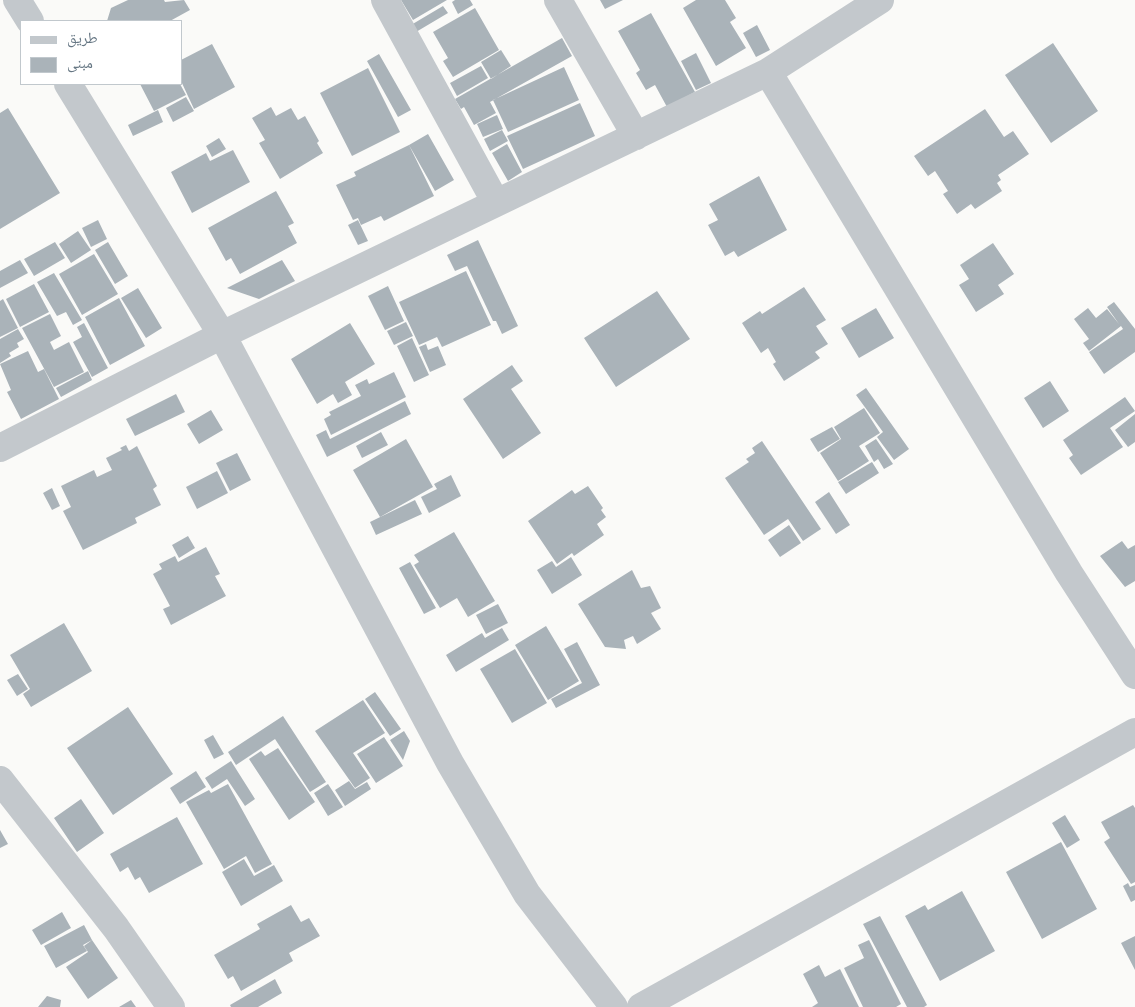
<!DOCTYPE html>
<html>
<head>
<meta charset="utf-8">
<style>
	body { margin:0 }
	#map { position:relative; width:1135px; height:1007px; overflow:hidden; background:#fafaf8; font-family:Lato,"Noto Naskh Arabic",sans-serif }
	canvas { display:block }
	.legend { position:absolute; left:20px; top:20px; width:162px; height:65px; box-sizing:border-box; background:#fff; border:1px solid #c1c8cd; margin:0; padding:6px 9px; list-style:none; font-size:15px; color:#657683 }
	.legend li { display:flex; align-items:center; gap:10px; height:25px }
	.legend b { width:25px; border:1px solid #c1c8cd }
</style>
</head>
<body>
<div id="map">
<canvas width="1135" height="1007"></canvas>
<ul class="legend">
<li><b style="height:6px;background:#c3c8cc"></b>طريق</li>
<li><b style="height:14px;background:#aab3b9"></b>مبنى</li>
</ul>
</div>
<script>
const ctx = document.querySelector('canvas').getContext('2d');
ctx.lineJoin = 'round';
function paint(path, color) {
  ctx.fillStyle = color;
  ctx.fill(path, 'evenodd');
}
function shape(rows) {
  const path = new Path2D();
  for (const r of rows) {
    path.moveTo(r[0], r[1]);
    for (let i = 2; i < r.length; i += 2) path.lineTo(r[i], r[i + 1]);
  }
  return path;
}
function trace(path, color, width, dash) {
  ctx.strokeStyle = color;
  ctx.lineWidth = width;
  ctx.lineCap = dash ? 'butt' : 'round';
  ctx.setLineDash(dash || []);
  ctx.stroke(path);
}
paint(shape([
	[128,0,164,0,165,2,184,0,190,10,170,21,107,21,111,8],
	[401,0,447,0,413,20],
	[455,0,470,0,473,5,458,14,452,2],
	[600,0,623,0,605,9],
	[696,0,725,0,736,18,730,22,746,48,716,66,683,8],
	[443,6,448,13,416,32,411,25],
	[475,8,499,50,453,77,443,61,448,58,433,32],
	[651,13,695,92,667,107,655,85,646,90,636,73,640,70,618,31],
	[757,25,770,50,756,57,743,33],
	[562,38,572,56,490,102,496,113,474,125,464,107,461,109,455,99],
	[1053,43,1098,111,1051,143,1005,75],
	[212,44,235,87,194,109,181,81,181,60],
	[501,50,511,66,491,79,481,62],
	[696,53,711,83,696,90,681,61],
	[379,54,411,110,398,117,367,61],
	[481,66,488,78,457,96,450,83],
	[564,67,579,100,508,132,493,100],
	[368,68,400,132,352,156,320,93],
	[140,84,180,84,186,95,154,111],
	[186,97,194,111,173,122,166,108],
	[580,103,595,136,523,169,507,136],
	[271,107,276,116,291,108,298,120,305,116,319,141,317,143,323,153,280,179,259,143,265,140,252,118],
	[8,108,60,193,0,229,0,113],
	[985,109,1004,137,1013,131,1029,154,998,175,1001,180,997,183,1002,191,975,209,971,204,957,214,943,194,948,191,935,171,928,176,914,156],
	[158,110,163,122,133,136,128,125],
	[497,115,503,129,483,137,477,124],
	[502,130,508,141,490,151,484,139],
	[428,134,454,180,435,191,409,145],
	[219,138,226,149,212,157,206,146],
	[507,144,522,172,508,181,492,153],
	[409,145,434,196,384,221,381,216,361,225,358,218,353,220,336,185,356,176,354,172],
	[233,150,250,182,192,213,171,172,206,153,210,161],
	[759,176,787,230,738,257,734,251,725,256,708,225,718,220,709,204],
	[276,191,294,223,288,226,297,243,240,274,231,258,226,261,208,228],
	[98,220,107,239,91,247,82,228],
	[358,220,368,241,358,245,348,225],
	[78,231,91,250,71,263,59,244],
	[478,240,518,326,502,334,496,321,493,321,467,266,455,271,447,255],
	[55,242,65,258,34,276,24,259],
	[108,242,128,276,115,284,95,250],
	[993,243,1014,274,998,285,1004,294,976,312,959,285,969,279,960,265],
	[94,254,118,294,82,315,59,274],
	[20,260,28,273,0,288,0,271],
	[282,260,295,281,259,299,227,288],
	[466,271,491,325,442,347,437,337,419,345,399,302],
	[54,273,82,320,73,325,66,312,57,316,37,282],
	[34,284,49,312,20,327,6,299],
	[388,286,404,321,385,330,368,296],
	[804,287,826,320,816,326,828,344,815,352,820,358,784,381,773,364,776,362,768,348,761,353,742,323,760,311,762,314],
	[138,288,162,328,146,338,121,298],
	[657,291,690,339,616,387,584,338],
	[119,298,145,346,110,365,85,317],
	[3,299,18,328,0,337,0,301],
	[1114,302,1135,329,1135,352,1104,374,1089,352,1123,329,1121,326,1089,351,1083,343,1089,339,1074,319,1088,308,1096,318,1107,309,1119,324,1107,307],
	[876,308,894,338,859,358,841,328],
	[50,314,61,336,50,342,54,350,69,342,84,372,54,387,22,328],
	[406,322,413,336,394,345,387,331],
	[84,323,108,368,92,377,73,342,82,337,77,327],
	[350,323,375,364,345,382,352,395,338,403,333,394,317,404,291,359],
	[18,329,24,339,17,343,19,347,9,353,11,356,0,363,0,339],
	[412,338,429,375,414,382,397,346],
	[426,344,428,350,438,346,446,365,430,372,419,347],
	[28,351,38,372,44,369,59,399,21,419,7,392,11,390,0,364],
	[512,365,523,381,511,389,541,433,503,459,463,399],
	[88,371,92,380,61,397,56,388],
	[394,372,406,397,331,435,324,419,331,415,329,412,361,396,355,385,367,379,369,384],
	[1050,381,1069,411,1043,428,1024,398],
	[866,388,909,449,894,460,877,437,883,432,856,395],
	[176,394,185,412,135,436,126,419],
	[1125,397,1135,411,1110,428,1123,447,1081,475,1069,458,1073,455,1063,440],
	[405,401,411,414,327,457,316,435,326,430,330,439],
	[864,408,880,433,859,446,869,461,838,481,820,453,844,437,841,439,834,427],
	[211,410,223,430,199,444,187,424],
	[1135,414,1135,442,1128,447,1115,430],
	[832,427,840,439,818,452,810,439],
	[381,432,388,445,362,458,356,446],
	[406,439,433,487,380,517,353,470],
	[876,439,893,464,884,469,878,459,874,462,865,446],
	[762,441,821,529,803,541,788,519,764,535,725,478,749,462,746,459,755,453,752,448],
	[126,445,129,451,137,446,157,486,153,489,161,505,135,518,137,523,83,550,63,511,71,507,61,486,94,470,97,477,112,470,106,458,122,450,120,448],
	[237,453,251,480,230,491,216,463],
	[872,462,879,473,846,494,838,482],
	[217,471,228,493,197,509,186,487],
	[451,475,461,496,429,513,421,497,437,489,434,484],
	[588,486,603,508,601,510,606,517,597,524,604,535,574,556,572,553,557,564,528,521,572,490,575,494],
	[52,488,60,506,52,510,43,493],
	[829,492,850,525,836,534,815,502],
	[415,500,422,514,376,535,370,522],
	[789,525,801,543,780,557,768,540],
	[454,532,495,601,468,617,457,598,440,608,414,565,419,562,414,555],
	[188,536,195,548,179,558,172,545],
	[1122,541,1128,549,1135,545,1135,581,1125,587,1100,556],
	[206,547,220,574,215,576,226,596,171,625,163,609,170,606,153,574,162,569,159,564,175,556,178,562],
	[571,557,582,575,552,594,537,570,552,561,556,567],
	[410,562,436,608,424,614,399,568],
	[632,570,641,588,650,586,661,608,651,613,661,629,637,644,633,636,624,640,626,649,605,647,578,604],
	[498,604,508,623,486,634,476,615],
	[64,623,92,671,31,707,23,694,30,689,10,655],
	[546,626,579,681,548,700,515,645],
	[502,628,509,640,456,672,446,655,482,633,485,638],
	[577,642,600,685,556,708,551,699,582,683,564,649],
	[515,649,547,703,512,723,480,669],
	[18,674,28,689,17,696,7,680],
	[375,692,401,729,390,736,365,699],
	[363,700,385,733,353,753,370,778,355,788,315,731],
	[128,707,173,774,113,815,67,748],
	[283,716,326,782,310,792,275,739,236,765,228,752],
	[404,731,410,741,403,760,390,740],
	[213,735,224,754,214,759,204,740],
	[384,737,403,766,376,783,357,754],
	[278,748,315,802,289,820,249,759,261,751,265,756],
	[231,761,255,799,245,806,227,779,212,789,205,778],
	[196,771,206,787,180,804,170,788],
	[349,781,355,789,367,782,371,789,345,806,335,790],
	[228,784,272,864,255,873,246,856,224,869,186,802,209,790,211,793],
	[328,784,343,807,328,816,314,793],
	[81,799,104,833,77,852,54,818],
	[1133,805,1135,808,1135,882,1131,884,1104,842,1110,838,1101,822],
	[1065,815,1080,840,1067,848,1052,823],
	[177,817,203,864,149,893,140,877,135,880,128,867,120,872,110,854],
	[0,830,8,844,0,848],
	[1061,842,1097,909,1042,939,1006,872],
	[244,859,254,876,274,865,283,881,241,906,222,872],
	[1128,883,1130,887,1135,885,1135,900,1131,902,1123,886],
	[962,891,995,951,940,981,905,916,925,905,928,910],
	[291,905,301,922,309,918,320,936,289,953,293,961,241,991,233,976,228,979,214,955,260,929,257,924],
	[62,912,71,928,41,945,32,930],
	[880,916,927,1005,924,1007,907,1007,863,924],
	[84,925,92,940,83,945,87,951,56,968,44,946],
	[1135,936,1135,970,1121,943],
	[92,940,118,978,88,999,66,967,88,952,84,946],
	[869,940,901,1004,896,1007,863,1007,844,968,864,958,858,945],
	[819,965,825,977,840,969,859,1007,812,1007,818,1003,803,974],
	[275,979,282,993,258,1007,231,1007,230,1005],
	[47,996,61,1000,60,1007,38,1007],
	[131,1000,136,1007,119,1007]
]), '#aab3b9');
trace(shape([
	[17,0,30,21],
	[385,0,496,203],
	[558,0,636,136],
	[768,72,1069,573,1135,675],
	[68,84,222,335,450,763,527,894,614,1007],
	[0,448,222,335,768,72,880,0],
	[0,780,116,928,171,1007],
	[641,1007,1135,732]
]), '#c3c8cc', 28);
</script>
</body>
</html>
